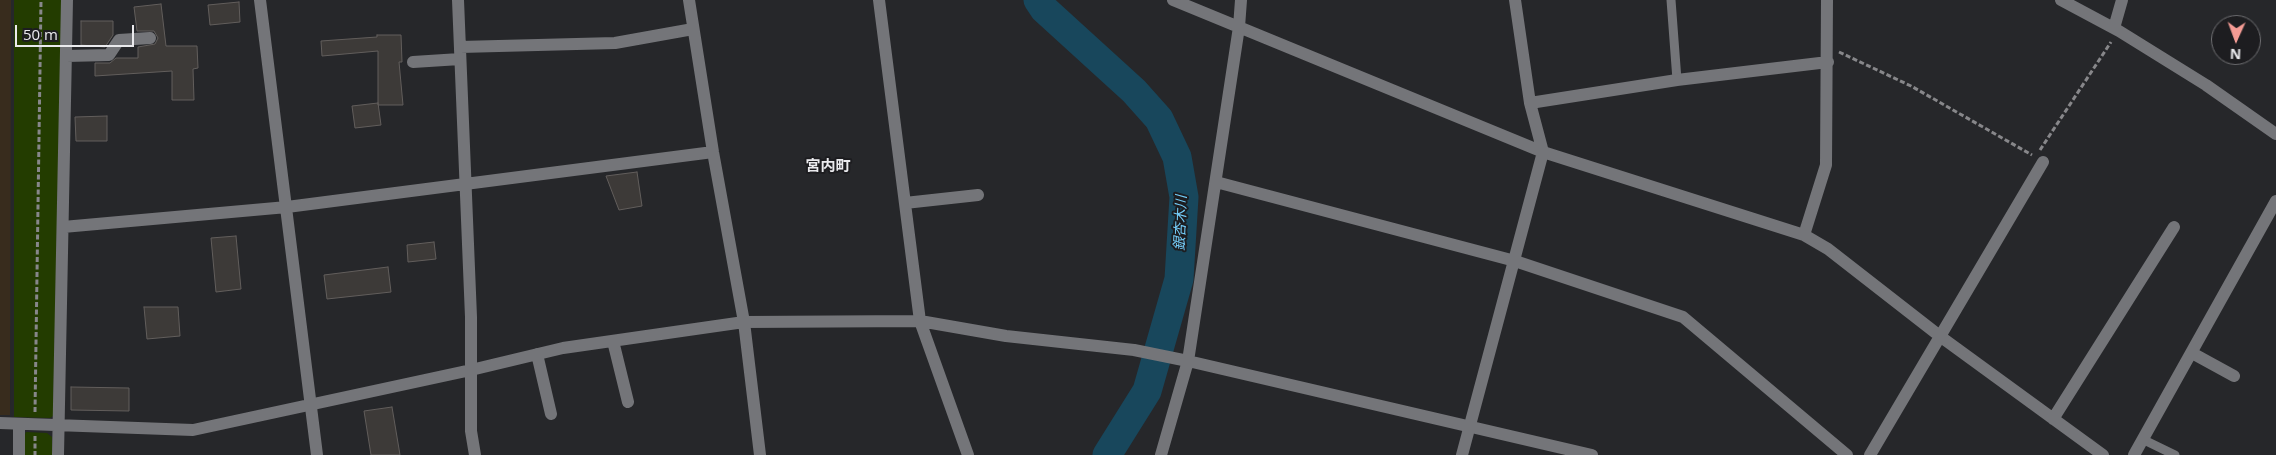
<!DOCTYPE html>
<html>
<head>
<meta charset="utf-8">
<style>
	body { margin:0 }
	#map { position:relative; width:2276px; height:455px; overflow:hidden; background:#26272a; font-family:"Open Sans",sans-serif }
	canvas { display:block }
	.north { position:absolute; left:2211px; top:15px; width:50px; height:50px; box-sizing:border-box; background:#1d1d20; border:1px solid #6f6f72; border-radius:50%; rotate:182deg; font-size:14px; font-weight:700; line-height:20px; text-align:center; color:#eaeaed }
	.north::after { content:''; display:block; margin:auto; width:18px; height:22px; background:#f59c95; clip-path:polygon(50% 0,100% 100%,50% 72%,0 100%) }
	.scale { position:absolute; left:15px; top:25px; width:119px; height:22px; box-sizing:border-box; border:2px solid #eaeaed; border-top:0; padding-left:6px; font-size:15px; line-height:18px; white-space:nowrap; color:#eaeaed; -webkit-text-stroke:4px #1d1d20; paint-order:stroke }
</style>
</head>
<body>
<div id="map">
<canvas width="2276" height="455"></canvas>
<div class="north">N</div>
<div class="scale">50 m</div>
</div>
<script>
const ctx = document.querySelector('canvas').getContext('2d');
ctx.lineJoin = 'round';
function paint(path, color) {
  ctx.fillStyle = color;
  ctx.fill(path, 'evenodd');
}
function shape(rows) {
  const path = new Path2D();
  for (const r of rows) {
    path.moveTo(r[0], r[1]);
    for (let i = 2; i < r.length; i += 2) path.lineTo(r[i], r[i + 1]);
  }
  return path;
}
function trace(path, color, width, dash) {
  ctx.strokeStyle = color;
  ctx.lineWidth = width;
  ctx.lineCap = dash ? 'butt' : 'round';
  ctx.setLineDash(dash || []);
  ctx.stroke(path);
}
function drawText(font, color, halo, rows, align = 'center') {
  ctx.font = font + ' "Open Sans","Noto Sans JP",sans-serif';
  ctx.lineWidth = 4;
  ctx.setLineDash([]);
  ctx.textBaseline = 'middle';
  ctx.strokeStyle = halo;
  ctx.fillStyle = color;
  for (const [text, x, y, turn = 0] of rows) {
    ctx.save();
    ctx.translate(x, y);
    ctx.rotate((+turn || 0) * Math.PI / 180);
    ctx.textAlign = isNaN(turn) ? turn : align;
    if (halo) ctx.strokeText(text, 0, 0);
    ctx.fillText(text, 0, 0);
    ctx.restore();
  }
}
paint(shape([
	[0,0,11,0,10,415,0,415]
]), '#382c1d');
paint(shape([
	[14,0,62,0,53,416,50,418,14,417],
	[26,432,47,433,52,437,52,455,24,455,24,437]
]), '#233c00');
trace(shape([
	[1038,0,1044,9,1134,91,1159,119,1177,157,1184,197,1179,279,1147,391,1107,455]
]), '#18475c', 29);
const building = shape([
	[239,2,240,22,210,25,208,5,239,2],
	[161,4,166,46,197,46,198,68,193,69,194,100,172,100,172,71,95,76,95,63,110,63,116,58,138,58,138,47,155,44,158,38,154,31,137,31,134,7,161,4],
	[81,21,113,21,113,35,105,47,81,45,81,21],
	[377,35,401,35,402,62,399,62,403,105,378,105,378,51,322,56,321,41,377,37,377,35],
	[378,103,381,125,355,128,352,106,378,103],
	[107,116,107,141,76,141,75,117,107,116],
	[637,172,642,206,619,210,606,176,637,172],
	[236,236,241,289,216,292,211,238,236,236],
	[434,242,436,259,408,262,407,245,434,242],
	[388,267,391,292,327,299,324,275,388,267],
	[144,307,178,307,180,336,147,339,144,307],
	[71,387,129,388,129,411,71,410,71,387],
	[392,407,400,455,371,455,364,411,392,407]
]);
paint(building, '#3d3a38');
trace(building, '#625e5c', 1);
trace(shape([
	[1839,52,1911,86,2032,155],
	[2040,150,2111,42],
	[35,412,41,0],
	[35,436,35,455]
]), '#87878a', 3, [5, 2.5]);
trace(shape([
	[1671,0,1677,80],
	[2142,439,2175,455]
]), '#747579', 9);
trace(shape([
	[260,0,317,455],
	[458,0,471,317,471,431,475,455],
	[689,0,713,152,744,322,760,455],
	[879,0,920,321,968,455],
	[1173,0,1543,152,1804,235,1828,249,1941,337,2103,455],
	[2061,0,2119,31,2206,85,2276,134],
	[2114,28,2122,0],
	[460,47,615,43,693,29],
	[66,56,109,55,119,40,150,38],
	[413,62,460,59],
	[1530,103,1677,80,1828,62],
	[1216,182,1515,261,1683,317,1847,455],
	[905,203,978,195],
	[63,227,287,207,713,152],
	[1804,235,1826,165,1827,0],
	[613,341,628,402],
	[2192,353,2234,376],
	[537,354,551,414],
	[2053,419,2174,227],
	[0,423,193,430,471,370,563,348,744,322,920,321,1006,336,1134,350,1188,361,1592,455],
	[19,455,19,424],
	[58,455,67,0],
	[1161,455,1188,361,1239,27,1241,0],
	[1462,455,1543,152,1530,103,1515,0],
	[1870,455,2043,162],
	[2134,455,2276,201]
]), '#747579', 12);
drawText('italic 14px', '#74cefa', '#1d1d20', [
	["銀杏木川",1181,223,-88]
]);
drawText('bold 15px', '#eaeaed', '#1d1d20', [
	["宮内町",828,167]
]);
</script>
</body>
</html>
